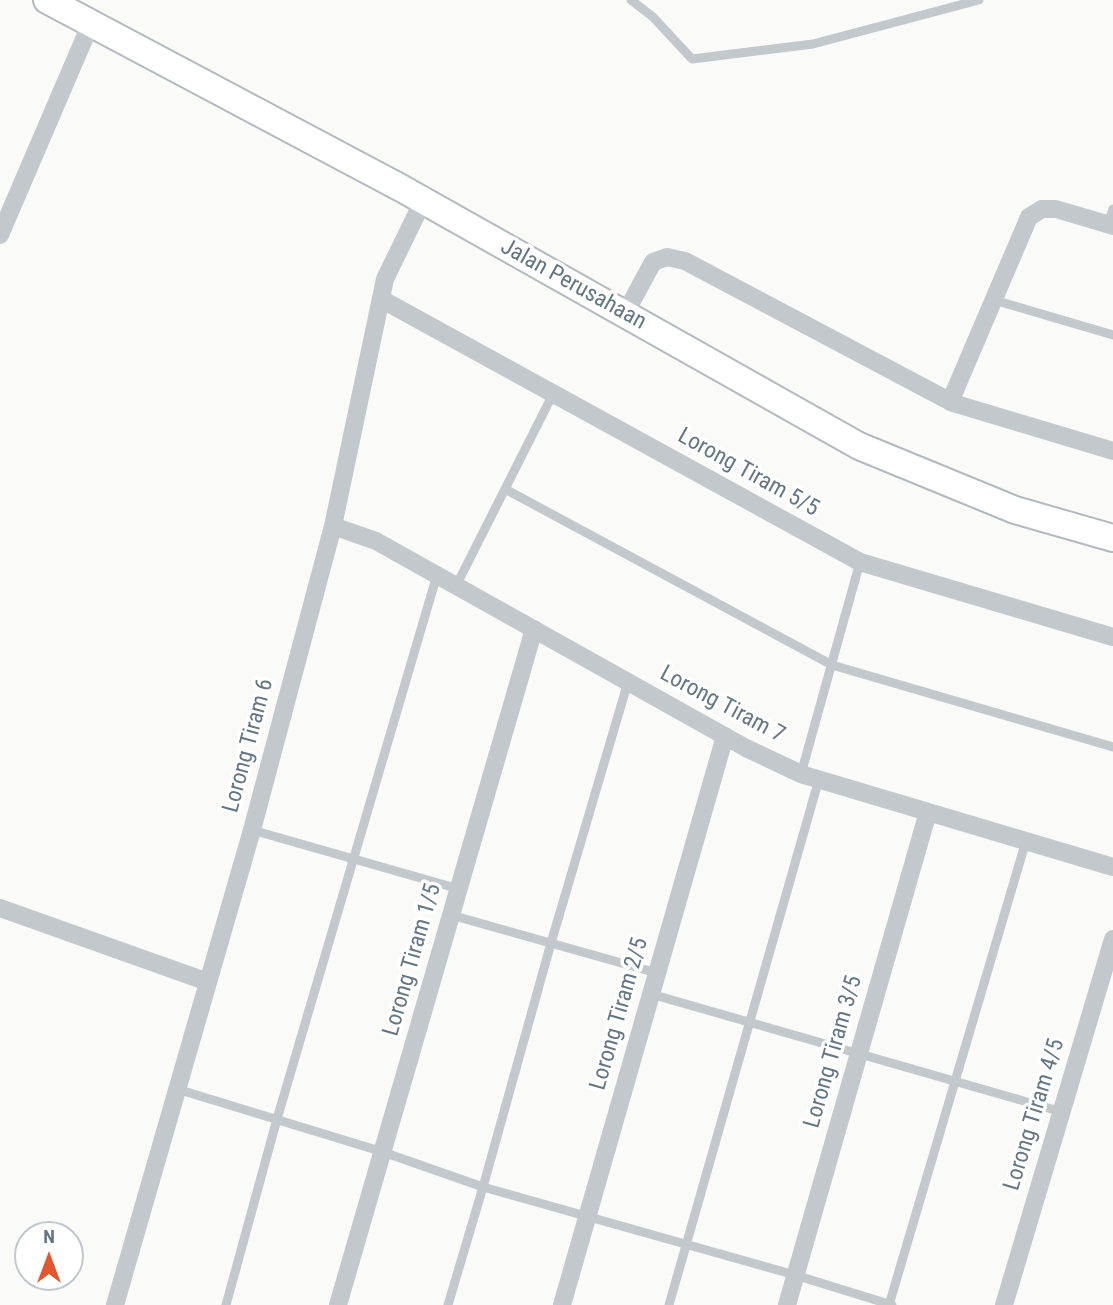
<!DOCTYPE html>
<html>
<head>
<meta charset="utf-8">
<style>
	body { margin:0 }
	#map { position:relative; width:1113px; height:1305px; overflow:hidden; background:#fafaf8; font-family:"Roboto Condensed",sans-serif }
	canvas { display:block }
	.north { position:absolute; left:14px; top:1221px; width:70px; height:70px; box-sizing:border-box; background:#fff; border:2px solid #c1c8cd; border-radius:50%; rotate:0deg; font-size:19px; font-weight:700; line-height:28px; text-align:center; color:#657683 }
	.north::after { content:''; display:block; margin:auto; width:24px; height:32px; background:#e4572e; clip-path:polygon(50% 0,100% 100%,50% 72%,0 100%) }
</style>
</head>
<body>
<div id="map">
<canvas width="1113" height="1305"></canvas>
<div class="north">N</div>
</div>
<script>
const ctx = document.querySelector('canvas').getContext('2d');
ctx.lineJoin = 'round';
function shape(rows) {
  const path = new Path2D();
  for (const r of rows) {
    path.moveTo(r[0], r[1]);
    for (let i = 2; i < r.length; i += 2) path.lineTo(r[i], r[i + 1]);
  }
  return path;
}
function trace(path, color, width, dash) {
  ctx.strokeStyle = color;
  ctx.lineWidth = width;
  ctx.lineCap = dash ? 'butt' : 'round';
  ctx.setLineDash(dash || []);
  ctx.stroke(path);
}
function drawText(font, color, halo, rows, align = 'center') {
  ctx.font = font + ' "Roboto Condensed",sans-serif';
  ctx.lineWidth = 7;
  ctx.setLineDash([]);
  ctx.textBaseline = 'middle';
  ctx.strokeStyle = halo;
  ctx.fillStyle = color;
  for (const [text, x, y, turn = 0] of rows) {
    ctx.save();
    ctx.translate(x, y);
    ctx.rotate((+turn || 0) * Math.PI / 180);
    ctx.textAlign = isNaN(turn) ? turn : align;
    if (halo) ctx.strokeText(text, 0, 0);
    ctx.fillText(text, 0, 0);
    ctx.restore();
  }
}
const secondary = shape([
	[47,0,401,188,859,446,1015,510,1113,538]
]);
trace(secondary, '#b3babf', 30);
trace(shape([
	[631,0,653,17,692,59,813,44,979,0],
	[1108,224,1113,209],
	[994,300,1113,335],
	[505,489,832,665,1113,747],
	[456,586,553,394],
	[801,774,860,562],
	[252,830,459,889],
	[451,915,657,973],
	[651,994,1062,1112],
	[177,1089,383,1152,483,1187,795,1275,892,1305],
	[226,1305,277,1119,437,575],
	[448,1305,483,1187,551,943,628,682],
	[669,1305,819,779],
	[889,1305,1026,841]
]), '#c3c8cc', 9);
trace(shape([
	[0,235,91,23],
	[381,299,860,562,1113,637],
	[625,314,653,262,667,257,685,261,953,403,1113,451],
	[950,402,1029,217,1042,209,1056,209,1113,226],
	[333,526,376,541,746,748,801,774,1113,867],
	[0,908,208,982],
	[115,1305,252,830,333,526,385,279,423,201],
	[338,1305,534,629],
	[562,1305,725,736],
	[787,1305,928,812],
	[1004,1305,1113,939]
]), '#c3c8cc', 18);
trace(secondary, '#fff', 26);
drawText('23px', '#657683', '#fff', [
	["Jalan Perusahaan",573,285,29],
	["Lorong Tiram 5/5",748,473,29],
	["Lorong Tiram 7",722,705,28],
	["Lorong Tiram 6",249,746,-75],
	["Lorong Tiram 1/5",413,960,-74],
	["Lorong Tiram 2/5",620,1014,-74],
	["Lorong Tiram 3/5",834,1052,-74],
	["Lorong Tiram 4/5",1035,1115,-73]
]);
</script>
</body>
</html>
